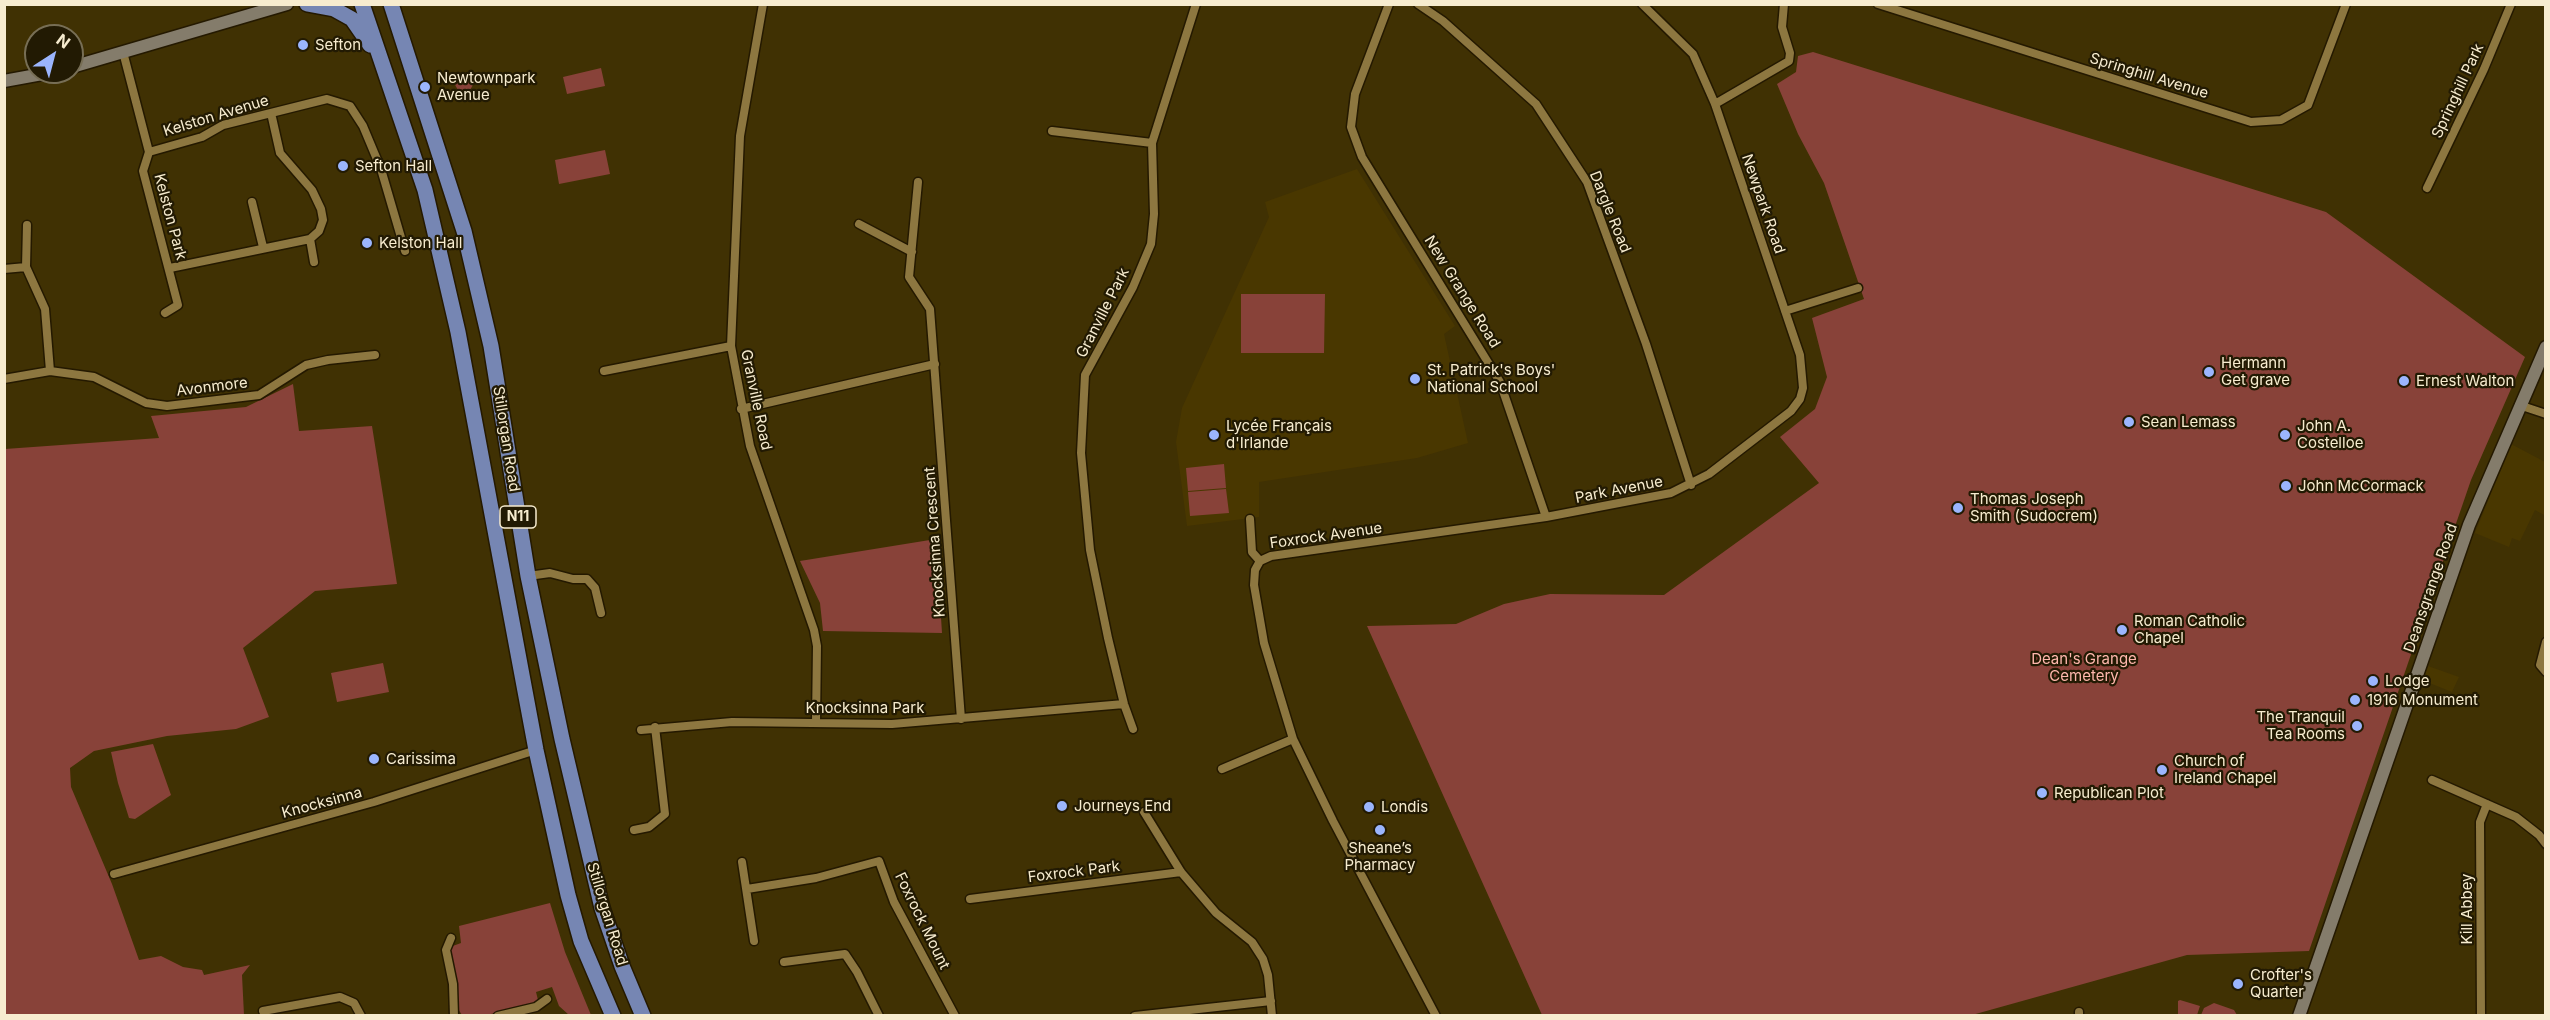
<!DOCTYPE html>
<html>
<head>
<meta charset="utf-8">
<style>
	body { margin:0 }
	#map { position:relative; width:2550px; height:1020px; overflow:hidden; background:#403103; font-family:Inter,sans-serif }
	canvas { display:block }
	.frame { position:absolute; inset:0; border:6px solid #f7eccf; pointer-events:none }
	.north { position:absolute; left:24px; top:24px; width:60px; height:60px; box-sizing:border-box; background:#221a03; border:2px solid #776e55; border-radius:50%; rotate:36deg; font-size:16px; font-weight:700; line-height:24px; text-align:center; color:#f7eccf }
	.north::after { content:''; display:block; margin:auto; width:21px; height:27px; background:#9bb5fd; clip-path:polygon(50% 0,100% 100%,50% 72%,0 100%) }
</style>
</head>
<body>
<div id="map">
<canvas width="2550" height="1020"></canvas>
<div class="frame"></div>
<div class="north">N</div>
</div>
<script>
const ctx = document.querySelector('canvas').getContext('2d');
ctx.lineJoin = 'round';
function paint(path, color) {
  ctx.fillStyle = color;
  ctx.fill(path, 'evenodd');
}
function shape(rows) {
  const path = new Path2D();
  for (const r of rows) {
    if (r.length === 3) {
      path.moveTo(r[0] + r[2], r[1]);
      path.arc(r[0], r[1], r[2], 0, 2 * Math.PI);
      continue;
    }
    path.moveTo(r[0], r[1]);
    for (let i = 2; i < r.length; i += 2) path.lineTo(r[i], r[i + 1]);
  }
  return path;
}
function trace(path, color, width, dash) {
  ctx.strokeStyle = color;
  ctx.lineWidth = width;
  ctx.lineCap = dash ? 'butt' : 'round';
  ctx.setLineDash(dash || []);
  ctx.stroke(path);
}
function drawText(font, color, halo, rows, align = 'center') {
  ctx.font = font + ' Inter,sans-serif';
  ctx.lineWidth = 4.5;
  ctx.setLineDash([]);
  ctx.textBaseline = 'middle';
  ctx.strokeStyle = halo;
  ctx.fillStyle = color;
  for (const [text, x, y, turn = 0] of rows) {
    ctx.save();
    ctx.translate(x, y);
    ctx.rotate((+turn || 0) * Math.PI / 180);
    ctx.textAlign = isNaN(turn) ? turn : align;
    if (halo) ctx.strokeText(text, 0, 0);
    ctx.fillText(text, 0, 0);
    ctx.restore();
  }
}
paint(shape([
	[1357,169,1455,326,1444,334,1468,443,1417,458,1259,482,1259,517,1187,526,1176,442,1182,408,1269,217,1265,202],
	[2511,444,2545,462,2546,516,2535,510,2520,541,2512,538,2509,547,2475,533],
	[2428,666,2459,677,2452,692,2422,680]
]), '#493700');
paint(shape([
	[1813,52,2326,212,2525,357,2471,480,2309,951,2187,955,1972,1015,1542,1015,1367,626,1456,624,1504,604,1550,594,1664,595,1819,483,1780,437,1815,409,1827,377,1812,318,1864,299,1824,183,1798,134,1777,84,1796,72,1798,56],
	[601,68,605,86,567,94,563,77],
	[464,83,9],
	[605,150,610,174,559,184,555,160],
	[1241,294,1325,294,1324,353,1241,353],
	[293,384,299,431,372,426,397,584,315,591,243,648,269,717,236,729,167,736,94,751,70,768,71,787,112,884,139,960,161,956,183,967,202,970,204,975,250,965,242,975,244,1015,5,1015,5,449,159,438,151,416,246,407],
	[1224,464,1226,488,1188,491,1186,468],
	[1226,489,1229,513,1190,516,1188,492],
	[936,539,942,633,823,631,820,603,800,561],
	[383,663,389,692,337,702,331,673],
	[153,744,171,795,135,819,129,818,118,783,111,752],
	[550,903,565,952,591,1015,569,1015,559,1006,552,987,536,992,538,1000,535,1003,487,1015,462,1015,458,1009,457,982,450,947,461,943,459,926],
	[2180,1000,2200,1006,2197,1015,2178,1015,2178,1001],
	[2214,1003,2234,1010,2237,1015,2201,1015,2204,1008]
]), '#884239');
const minor = shape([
	[763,4,740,136,731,346,750,446,814,630,817,646,816,722],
	[1389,4,1355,94,1351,127,1362,157,1500,382,1546,517],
	[1418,4,1443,21,1536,104,1587,182,1646,344,1691,485],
	[1878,4,2251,122,2281,120,2308,105,2346,4],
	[123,52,149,152,143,171,178,305,165,313],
	[1715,104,1789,61,1790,53,1782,27,1784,4],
	[1052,131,1152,143],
	[149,152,202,137,223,125,327,99,350,106,363,126,381,169,405,251],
	[918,182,909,277,930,309,961,719],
	[2427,188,2484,69,2511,4],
	[252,202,263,247],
	[859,224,912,252],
	[27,225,26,267,45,309,50,371],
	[310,239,314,262],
	[170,268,310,239,319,231,323,220,321,209,312,190,280,153,271,113],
	[4,269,26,267],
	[1785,311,1858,288],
	[604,371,731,346],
	[4,379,50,371,94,377,146,403,167,406,259,395,306,365,328,360,375,355],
	[2519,405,2546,414],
	[741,409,935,364],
	[1250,519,1252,552,1260,561],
	[528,576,550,573,573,579,587,579,595,588,601,613],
	[2546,642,2540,665,2546,672],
	[1133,729,1124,704,1108,638,1090,550,1081,453,1085,375,1133,287,1151,244,1154,214,1152,143,1196,4],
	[641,730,732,722,892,724,1124,704],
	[1222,769,1293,739],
	[2432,780,2516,817,2539,835,2546,844],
	[1144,812,1181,872,1216,913,1252,942,1263,959,1268,975,1272,1016],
	[634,830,649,827,665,814,655,727],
	[742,862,754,941],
	[114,874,374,802,536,750],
	[747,889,816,878,879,861,894,902,955,1016],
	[970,899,1181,872],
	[451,938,446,950,453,984,454,1016],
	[784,962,845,954,857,972,879,1016],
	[263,1011,340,997,354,1003,361,1016],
	[498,1016,536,1007,547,999],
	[1135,1016,1271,1001],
	[1436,1016,1333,821,1293,739,1264,643,1254,585,1255,570,1260,561,1271,556,1546,517,1671,493,1709,474,1791,411,1800,399,1803,388,1800,355,1715,104,1693,54,1642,4],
	[2079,1016,2079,1012],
	[2481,1016,2480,822,2487,804]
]);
const secondary = shape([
	[72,67,287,4],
	[4,81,53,72],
	[2299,1016,2469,525,2546,347]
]);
const trunk = shape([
	[307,4,334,9,352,19,370,45],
	[362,4,425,190,458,332,536,750,568,895,581,941,613,1016],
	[391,4,464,231,491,346,528,576,562,739,602,908,622,966,643,1016]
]);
trace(minor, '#241900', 11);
trace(secondary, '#241900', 15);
trace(trunk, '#241900', 18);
trace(minor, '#8d7740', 8);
trace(secondary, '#847c6b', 12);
trace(trunk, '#7686b3', 15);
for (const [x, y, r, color] of [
	[303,45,6,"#9bb5fd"],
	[425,87,6,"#9bb5fd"],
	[343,166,6,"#9bb5fd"],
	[367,243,6,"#9bb5fd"],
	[2209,372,6,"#9bb5fd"],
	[1415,379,6,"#9bb5fd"],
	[2404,381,6,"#9bb5fd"],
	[2129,422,6,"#9bb5fd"],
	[1214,435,6,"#9bb5fd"],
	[2285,435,6,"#9bb5fd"],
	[2286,486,6,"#9bb5fd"],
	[1958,508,6,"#9bb5fd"],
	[2122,630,6,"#9bb5fd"],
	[2373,681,6,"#9bb5fd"],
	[2355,700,6,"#9bb5fd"],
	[2357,726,6,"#9bb5fd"],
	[374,759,6,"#9bb5fd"],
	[2162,770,6,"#9bb5fd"],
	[2042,793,6,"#9bb5fd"],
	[1062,806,6,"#9bb5fd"],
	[1369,807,6,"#9bb5fd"],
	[1380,830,6,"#9bb5fd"],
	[2238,984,6,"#9bb5fd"]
]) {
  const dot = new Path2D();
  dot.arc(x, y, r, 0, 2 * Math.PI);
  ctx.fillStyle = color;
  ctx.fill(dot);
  trace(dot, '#221a03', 2);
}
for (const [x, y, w] of [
	[518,517,36]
]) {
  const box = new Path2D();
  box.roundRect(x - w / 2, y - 11, w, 22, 4.5);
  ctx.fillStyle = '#221a03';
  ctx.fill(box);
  trace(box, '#f7eccf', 1.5);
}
drawText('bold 14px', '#f7eccf', null, [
	["N11",518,517]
]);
drawText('15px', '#f7eccf', '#221a03', [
	["Sefton",315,45],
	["Newtownpark",437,78],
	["Avenue",437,95],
	["Sefton Hall",355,166],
	["Kelston Hall",379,243],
	["Hermann",2221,363],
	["Get grave",2221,380],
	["St. Patrick's Boys'",1427,370],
	["National School",1427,387],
	["Ernest Walton",2416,381],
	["Sean Lemass",2141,422],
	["Lycée Français",1226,426],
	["d'Irlande",1226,443],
	["John A.",2297,426],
	["Costelloe",2297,443],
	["John McCormack",2298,486],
	["Thomas Joseph",1970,499],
	["Smith (Sudocrem)",1970,516],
	["Roman Catholic",2134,621],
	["Chapel",2134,638],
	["Lodge",2385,681],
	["1916 Monument",2367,700],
	["The Tranquil",2345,717,"right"],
	["Tea Rooms",2345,734,"right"],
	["Carissima",386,759],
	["Church of",2174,761],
	["Ireland Chapel",2174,778],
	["Republican Plot",2054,793],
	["Journeys End",1074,806],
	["Londis",1381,807],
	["Sheane’s",1380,848,"center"],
	["Pharmacy",1380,865,"center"],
	["Crofter's",2250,975],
	["Quarter",2250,992]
], 'left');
drawText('15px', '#f7eccf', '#221a03', [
	["Springhill Avenue",2149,76,17],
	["Springhill Park",2458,91,-65],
	["Kelston Avenue",216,116,-17],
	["Newpark Road",1763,204,71],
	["Dargle Road",1610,212,68],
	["Kelston Park",170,217,75],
	["New Grange Road",1462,292,58],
	["Granville Park",1103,313,-63],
	["Avonmore",212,387,-7],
	["Granville Road",756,400,78],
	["Stillorgan Road",506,439,81],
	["Park Avenue",1619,490,-11],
	["Foxrock Avenue",1326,536,-8],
	["Knocksinna Crescent",935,542,-94],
	["Deansgrange Road",2431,588,-71],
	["Knocksinna Park",865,708],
	["Knocksinna",322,803,-15],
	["Foxrock Park",1074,872,-7],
	["Kill Abbey",2467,909,-90],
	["Stillorgan Road",607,914,73],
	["Foxrock Mount",922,921,64]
]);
drawText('15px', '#feb7ac', '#221a03', [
	["Dean's Grange",2084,659],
	["Cemetery",2084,676]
]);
</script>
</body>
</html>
